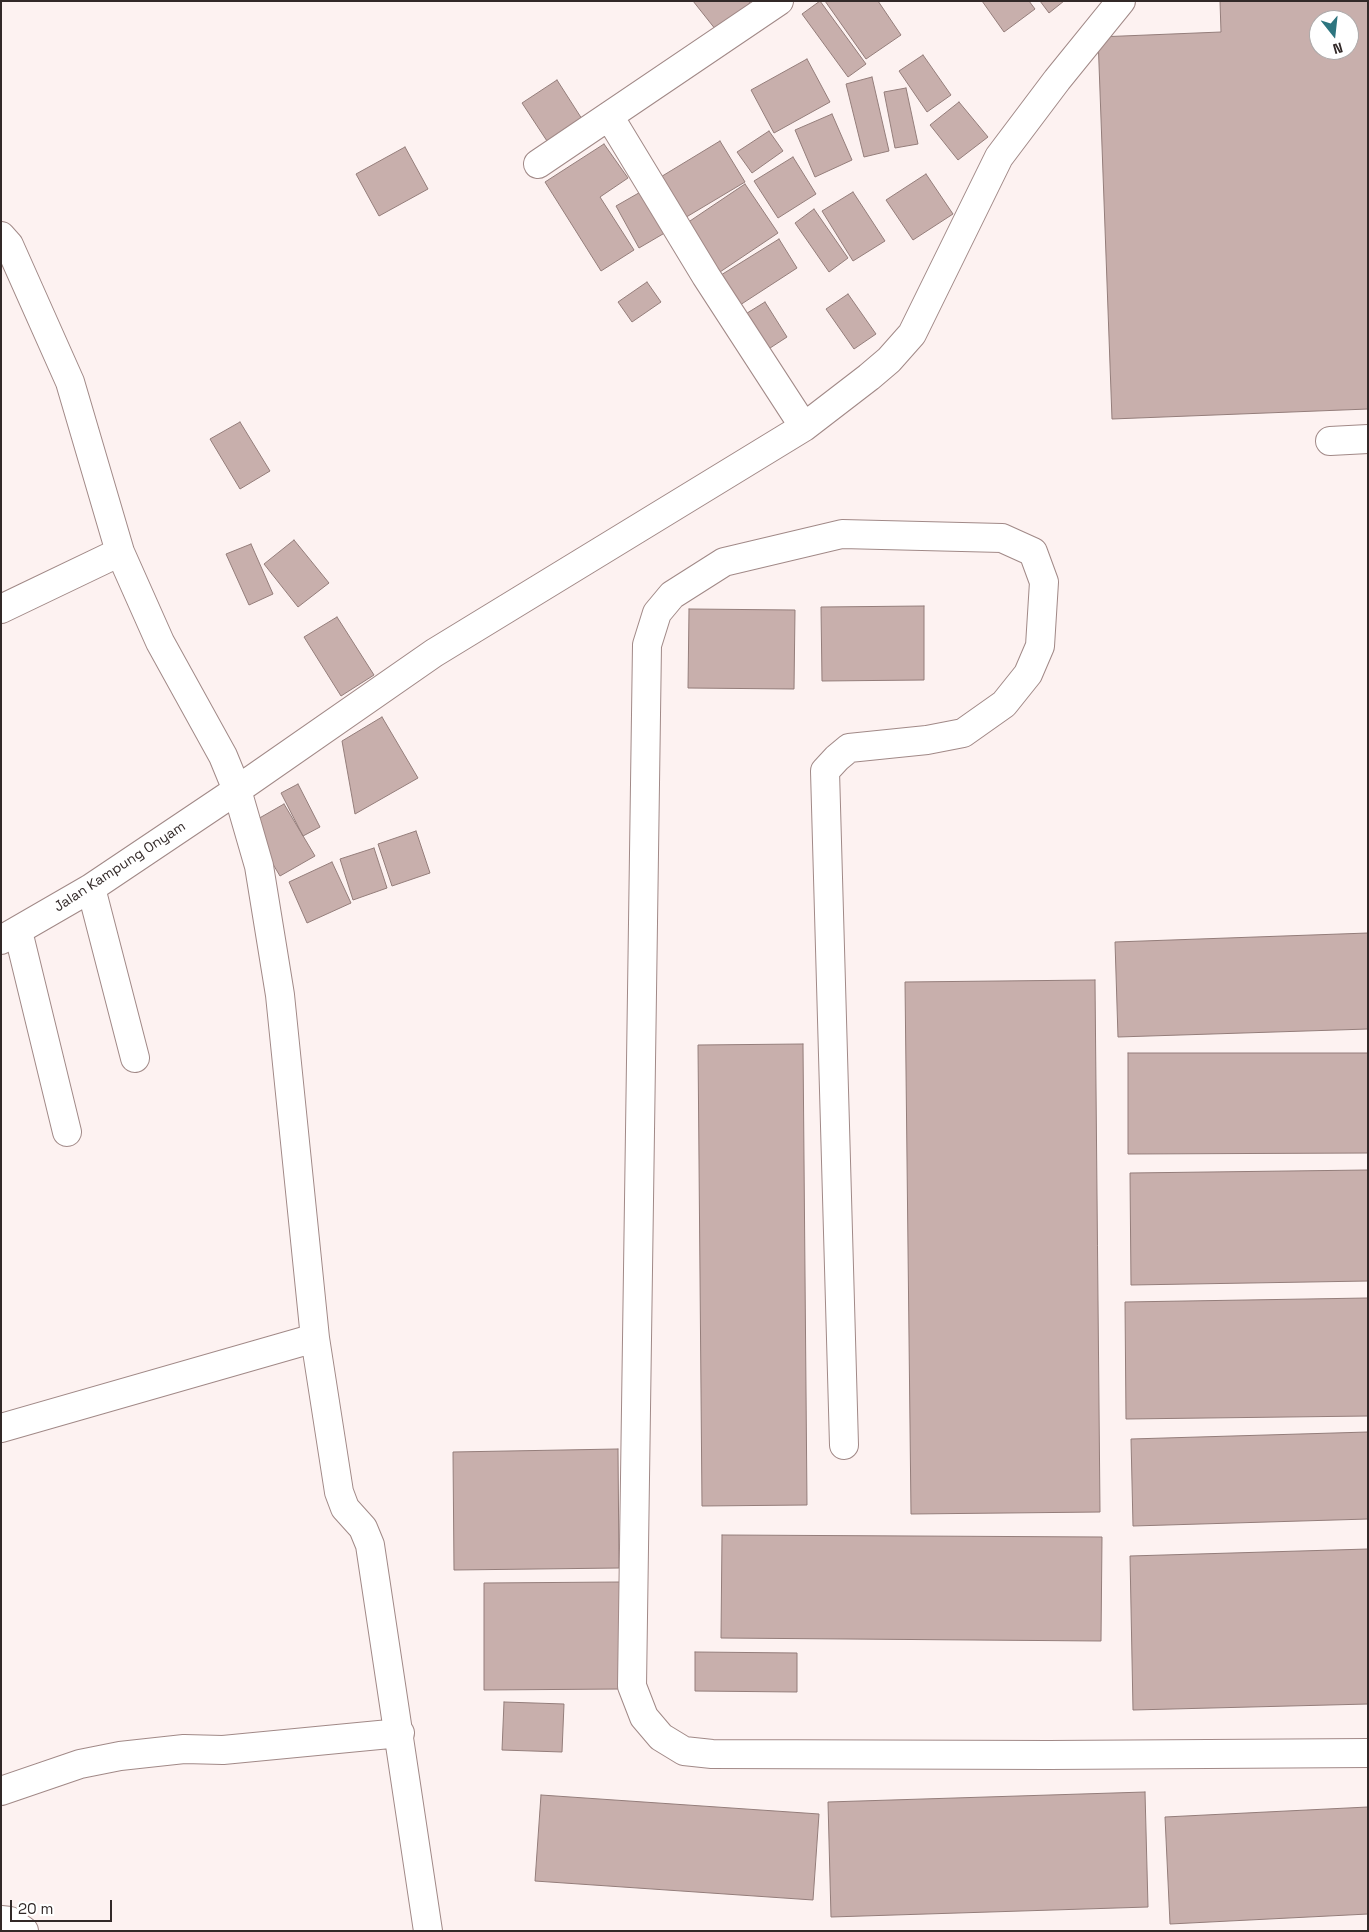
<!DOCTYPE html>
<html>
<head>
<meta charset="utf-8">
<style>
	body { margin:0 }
	#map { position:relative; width:1369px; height:1932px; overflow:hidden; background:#fdf2f1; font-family:"Space Grotesk",sans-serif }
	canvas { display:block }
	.frame { position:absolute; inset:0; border:2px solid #322928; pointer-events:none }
	.north { position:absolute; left:1309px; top:10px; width:50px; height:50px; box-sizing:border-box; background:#fff; border:1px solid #ada9a9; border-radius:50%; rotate:164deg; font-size:14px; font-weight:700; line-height:20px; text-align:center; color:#322928 }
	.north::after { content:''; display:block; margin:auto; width:18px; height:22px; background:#2d757f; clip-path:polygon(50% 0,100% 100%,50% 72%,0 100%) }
	.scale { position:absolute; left:10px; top:1900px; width:102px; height:22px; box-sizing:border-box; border:2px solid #322928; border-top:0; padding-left:6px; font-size:15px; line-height:18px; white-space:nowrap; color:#322928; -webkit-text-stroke:4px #fff; paint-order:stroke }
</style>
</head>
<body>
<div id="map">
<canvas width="1369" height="1932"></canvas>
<div class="frame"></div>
<div class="north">N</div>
<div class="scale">20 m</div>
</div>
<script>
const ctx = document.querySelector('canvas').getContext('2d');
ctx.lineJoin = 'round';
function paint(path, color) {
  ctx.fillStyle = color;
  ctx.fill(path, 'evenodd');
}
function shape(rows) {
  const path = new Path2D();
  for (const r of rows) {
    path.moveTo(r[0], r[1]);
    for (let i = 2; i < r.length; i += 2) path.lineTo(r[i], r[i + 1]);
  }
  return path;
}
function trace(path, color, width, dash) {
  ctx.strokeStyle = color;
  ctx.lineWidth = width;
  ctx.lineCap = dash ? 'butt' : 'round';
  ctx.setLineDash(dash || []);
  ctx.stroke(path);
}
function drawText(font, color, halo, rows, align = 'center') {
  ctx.font = font + ' "Space Grotesk",sans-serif';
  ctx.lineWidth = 4;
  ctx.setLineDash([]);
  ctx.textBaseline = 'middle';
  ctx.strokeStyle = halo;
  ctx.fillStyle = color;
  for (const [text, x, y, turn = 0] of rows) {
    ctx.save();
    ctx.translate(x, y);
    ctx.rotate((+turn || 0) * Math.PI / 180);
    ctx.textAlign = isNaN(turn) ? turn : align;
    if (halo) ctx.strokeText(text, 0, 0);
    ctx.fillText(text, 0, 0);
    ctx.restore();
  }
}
const building = shape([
	[693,1,749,1,750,3,716,30,693,1],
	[820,1,866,64,848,77,802,14,820,1],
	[825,1,878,1,901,35,866,59,825,1],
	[982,1,1029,1,1035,9,1004,32,982,1],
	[1040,1,1064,1,1049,13,1040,1],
	[1220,1,1368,1,1368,409,1112,419,1098,37,1221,32,1220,1],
	[1319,20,1349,20,1349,50,1319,50,1319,20],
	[923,55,951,95,927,112,899,71,923,55],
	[807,59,830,102,774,133,751,90,807,59],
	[872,77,889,151,864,157,846,84,872,77],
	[557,80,582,119,547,141,522,103,557,80],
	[906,88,918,144,895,148,884,92,906,88],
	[959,102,988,137,958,160,930,125,959,102],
	[832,114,852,160,815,177,795,130,832,114],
	[769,131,783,151,752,173,737,152,769,131],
	[720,141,745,182,683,219,659,178,720,141],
	[604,144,628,178,600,197,634,250,601,271,545,182,604,144],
	[405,147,428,189,379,216,356,174,405,147],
	[793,157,816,194,778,218,754,181,793,157],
	[926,174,953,214,913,240,886,200,926,174],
	[745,184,778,233,717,274,684,225,745,184],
	[644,190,668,231,639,248,616,206,644,190],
	[853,192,885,241,853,261,822,211,853,192],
	[814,209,848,258,829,272,795,223,814,209],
	[779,239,797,268,740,305,721,275,779,239],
	[647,282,661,302,632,322,618,302,647,282],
	[848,294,876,334,854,349,826,309,848,294],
	[765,302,787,337,767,350,744,315,765,302],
	[240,422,270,471,240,489,210,439,240,422],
	[294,540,329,583,298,607,264,564,294,540],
	[251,544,273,594,249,605,226,554,251,544],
	[924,606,924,680,822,681,821,607,924,606],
	[689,609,795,610,794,689,688,688,689,609],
	[337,617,374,675,341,696,304,637,337,617],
	[382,717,418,778,355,814,342,741,382,717],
	[298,784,320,827,303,836,281,793,298,784],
	[284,804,315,856,280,876,249,824,284,804],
	[416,831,430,873,392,886,378,844,416,831],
	[374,848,387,888,353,900,340,859,374,848],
	[332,862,351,903,307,923,289,882,332,862],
	[1368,933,1368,1029,1118,1037,1115,942,1368,933],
	[1095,980,1100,1512,911,1514,905,982,1095,980],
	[803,1044,807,1505,702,1506,698,1045,803,1044],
	[1128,1053,1368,1053,1368,1153,1128,1154,1128,1053],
	[1368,1170,1368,1281,1131,1285,1130,1173,1368,1170],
	[1368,1298,1368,1416,1126,1419,1125,1302,1368,1298],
	[1368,1432,1368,1519,1133,1526,1131,1439,1368,1432],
	[618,1449,619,1568,454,1570,453,1452,618,1449],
	[722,1535,1102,1537,1101,1641,721,1638,722,1535],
	[1368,1549,1368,1704,1133,1710,1130,1556,1368,1549],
	[622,1582,622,1689,484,1690,484,1583,622,1582],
	[695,1652,797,1653,797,1692,695,1691,695,1652],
	[504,1702,564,1704,562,1752,502,1750,504,1702],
	[1145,1792,1148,1907,831,1917,828,1802,1145,1792],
	[541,1795,819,1814,813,1900,535,1881,541,1795],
	[1368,1807,1368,1914,1170,1924,1165,1817,1368,1807]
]);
paint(building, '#c8afac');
trace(building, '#947d7a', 1);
const minor = shape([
	[609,116,706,276,804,427],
	[538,164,779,1],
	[1,236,9,245,70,382,120,552,160,642,223,756,237,790,259,866,280,995,315,1338,339,1492,345,1508,363,1528,370,1545,428,1931],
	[1330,441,1368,439],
	[1,609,120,552],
	[91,888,135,1058],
	[18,931,67,1132],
	[1,940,91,888,237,790,434,653,804,427,869,377,889,360,912,334,999,157,1057,80,1121,1],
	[1,1428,315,1338],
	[844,1445,825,771,837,758,849,748,927,740,963,733,1004,704,1028,674,1040,646,1044,582,1033,552,1002,538,842,534,724,562,672,595,657,613,647,645,632,1686,644,1717,661,1737,684,1751,712,1754,1049,1755,1368,1753],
	[1,1791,80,1764,120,1756,184,1749,223,1750,400,1733],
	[1,1920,10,1921,24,1931]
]);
trace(minor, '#a18987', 30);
trace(minor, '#fff', 28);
drawText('14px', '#322928', '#fff', [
	["Jalan Kampung Onyam",120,867,-33]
]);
</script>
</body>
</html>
